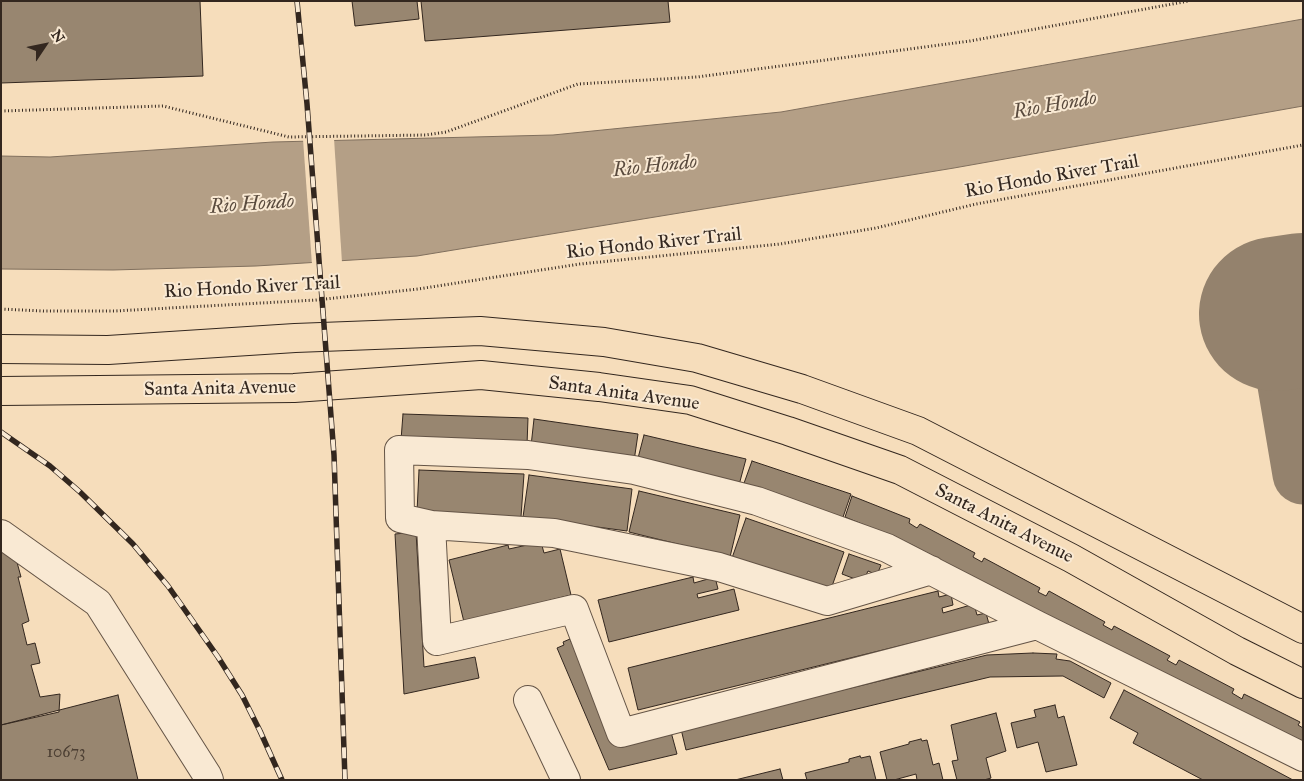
<!DOCTYPE html>
<html>
<head>
<meta charset="utf-8">
<style>
	body { margin:0 }
	#map { position:relative; width:1304px; height:781px; overflow:hidden; background:#f6ddbb; font-family:"IM FELL Great Primer",serif }
	canvas { display:block }
	.frame { position:absolute; inset:0; border:2px solid #33271f; pointer-events:none }
	.north { position:absolute; left:20px; top:20px; width:50px; height:50px; -webkit-text-stroke:4px #f9e9d3; paint-order:stroke; rotate:56deg; font-size:14px; font-weight:700; line-height:20px; text-align:center; color:#33271f }
	.north::after { content:''; display:block; margin:auto; width:18px; height:22px; background:#33271f; clip-path:polygon(50% 0,100% 100%,50% 72%,0 100%) }
</style>
</head>
<body>
<div id="map">
<canvas width="1304" height="781"></canvas>
<div class="frame"></div>
<div class="north">N</div>
</div>
<script>
const ctx = document.querySelector('canvas').getContext('2d');
ctx.lineJoin = 'round';
function paint(path, color) {
  ctx.fillStyle = color;
  ctx.fill(path, 'evenodd');
}
function shape(rows) {
  const path = new Path2D();
  for (const r of rows) {
    path.moveTo(r[0], r[1]);
    for (let i = 2; i < r.length; i += 2) path.lineTo(r[i], r[i + 1]);
  }
  return path;
}
function trace(path, color, width, dash) {
  ctx.strokeStyle = color;
  ctx.lineWidth = width;
  ctx.lineCap = dash ? 'butt' : 'round';
  ctx.setLineDash(dash || []);
  ctx.stroke(path);
}
function drawText(font, color, halo, rows, align = 'center') {
  ctx.font = font + ' "IM FELL Great Primer",serif';
  ctx.lineWidth = 4;
  ctx.setLineDash([]);
  ctx.textBaseline = 'middle';
  ctx.strokeStyle = halo;
  ctx.fillStyle = color;
  for (const [text, x, y, turn = 0] of rows) {
    ctx.save();
    ctx.translate(x, y);
    ctx.rotate((+turn || 0) * Math.PI / 180);
    ctx.textAlign = isNaN(turn) ? turn : align;
    if (halo) ctx.strokeText(text, 0, 0);
    ctx.fillText(text, 0, 0);
    ctx.restore();
  }
}
const water = shape([
	[1303,19,1303,106,954,168,417,256,256,266,113,270,1,269,1,156,50,157,273,142,553,135,781,112,1303,19]
]);
paint(water, '#b49f86');
trace(water, '#806f5d', 1);
paint(shape([
	[334,138,342,263,312,265,303,139]
]), '#f6ddbb');
trace(shape([
	[1276,314,1303,474]
]), '#94826d', 61);
trace(shape([
	[1276,314,1303,310]
]), '#94826d', 154);
const building = shape([
	[1,1,200,1,203,76,1,83,1,1],
	[352,1,417,1,419,19,355,26,352,1],
	[421,1,668,1,670,22,425,41,421,1],
	[403,414,528,418,527,445,401,440,403,414],
	[534,419,638,434,634,461,531,446,534,419],
	[644,435,746,459,739,485,637,462,644,435],
	[752,461,851,494,842,520,743,486,752,461],
	[419,470,524,474,521,517,417,512,419,470],
	[529,475,632,489,627,531,523,517,529,475],
	[639,491,740,515,730,557,629,532,639,491],
	[852,496,910,519,909,523,917,528,920,524,975,553,973,557,982,562,984,558,1040,588,1038,592,1046,596,1049,591,1105,622,1103,625,1112,630,1114,626,1170,656,1167,660,1176,665,1179,660,1234,689,1232,693,1242,699,1244,694,1300,722,1298,725,1303,728,1303,747,1086,636,912,545,845,517,852,496],
	[746,518,844,552,830,592,732,558,746,518],
	[416,532,424,667,475,657,479,678,404,694,395,534,416,532],
	[541,542,544,553,560,549,571,595,464,622,449,560,508,545,509,549,541,542],
	[12,544,21,577,18,577,29,621,22,624,27,645,35,643,40,663,31,665,40,697,60,694,59,712,1,725,1,546,12,544],
	[849,554,881,565,877,575,868,571,863,582,842,574,849,554],
	[693,577,694,583,715,577,718,589,697,594,698,598,734,589,739,610,609,642,598,600,693,577],
	[938,591,939,597,951,594,953,605,942,608,943,613,974,604,977,615,986,613,989,624,638,710,628,668,938,591],
	[570,639,571,642,577,639,622,744,671,732,677,754,609,770,557,648,564,645,563,642,570,639],
	[1033,653,1057,654,1056,659,1070,661,1111,683,1104,698,1063,676,990,677,686,750,681,729,987,655,1033,653],
	[1124,690,1293,780,1203,780,1133,743,1138,733,1110,718,1124,690],
	[118,695,138,780,1,780,1,725,118,695],
	[1055,705,1058,718,1064,716,1077,765,1046,772,1038,742,1017,748,1011,723,1036,717,1034,710,1055,705],
	[996,713,1006,751,986,758,991,778,984,780,957,780,952,761,958,760,951,725,996,713],
	[921,739,922,741,927,740,933,765,939,763,943,780,917,780,916,774,894,780,887,780,880,752,909,744,909,742,921,739],
	[860,756,861,758,870,756,876,780,807,780,805,773,849,762,849,759,860,756],
	[780,769,783,780,735,780,780,769]
]);
paint(building, '#988670');
trace(building, '#33271f', 1);
const minor = shape([
	[431,525,437,641,574,609,621,733,1037,625],
	[1,534,98,603,207,775,209,780],
	[931,570,827,601,719,567,554,533,431,525,400,518,399,450,528,455,634,470,757,501,887,548,1037,625,1303,757],
	[528,700,566,780]
]);
const major = shape([
	[1,349,108,350,295,338,480,331,604,342,697,358,802,389,918,431,1303,629],
	[1,391,294,388,481,375,599,387,690,400,788,431,900,470,1071,558,1237,651,1303,684]
]);
trace(minor, '#645446', 30);
trace(major, '#33271f', 30);
trace(shape([
	[1,111,163,106,289,137,426,135,446,132,578,84,697,77,970,41,1189,1],
	[1,309,43,311,115,311,316,300,418,289,580,264,780,244,876,228,976,204,1303,145]
]), '#33271f', 3, [1, 2.5]);
trace(minor, '#f9e9d3', 28);
trace(major, '#f6ddbb', 28);
const rail = shape([
	[297,1,307,104,334,455,345,780],
	[1,432,50,466,80,492,133,544,168,586,218,657,242,695,260,731,282,780]
]);
trace(rail, '#33271f', 5.5);
trace(rail, '#f9e9d3', 4, [11]);
drawText('16px', '#4c3f33', null, [
	["10673",66,753]
]);
drawText('19px', '#33271f', '#f9e9d3', [
	["Rio Hondo River Trail",1052,177,-10],
	["Rio Hondo River Trail",654,244,-6],
	["Rio Hondo River Trail",252,288,-3],
	["Santa Anita Avenue",220,389,-1],
	["Santa Anita Avenue",624,394,8],
	["Santa Anita Avenue",1004,524,27]
]);
drawText('italic 20px', '#5a4b3e', '#f9e9d3', [
	["Rio Hondo",1055,106,-10],
	["Rio Hondo",655,167,-6],
	["Rio Hondo",252,205,-4]
]);
</script>
</body>
</html>
